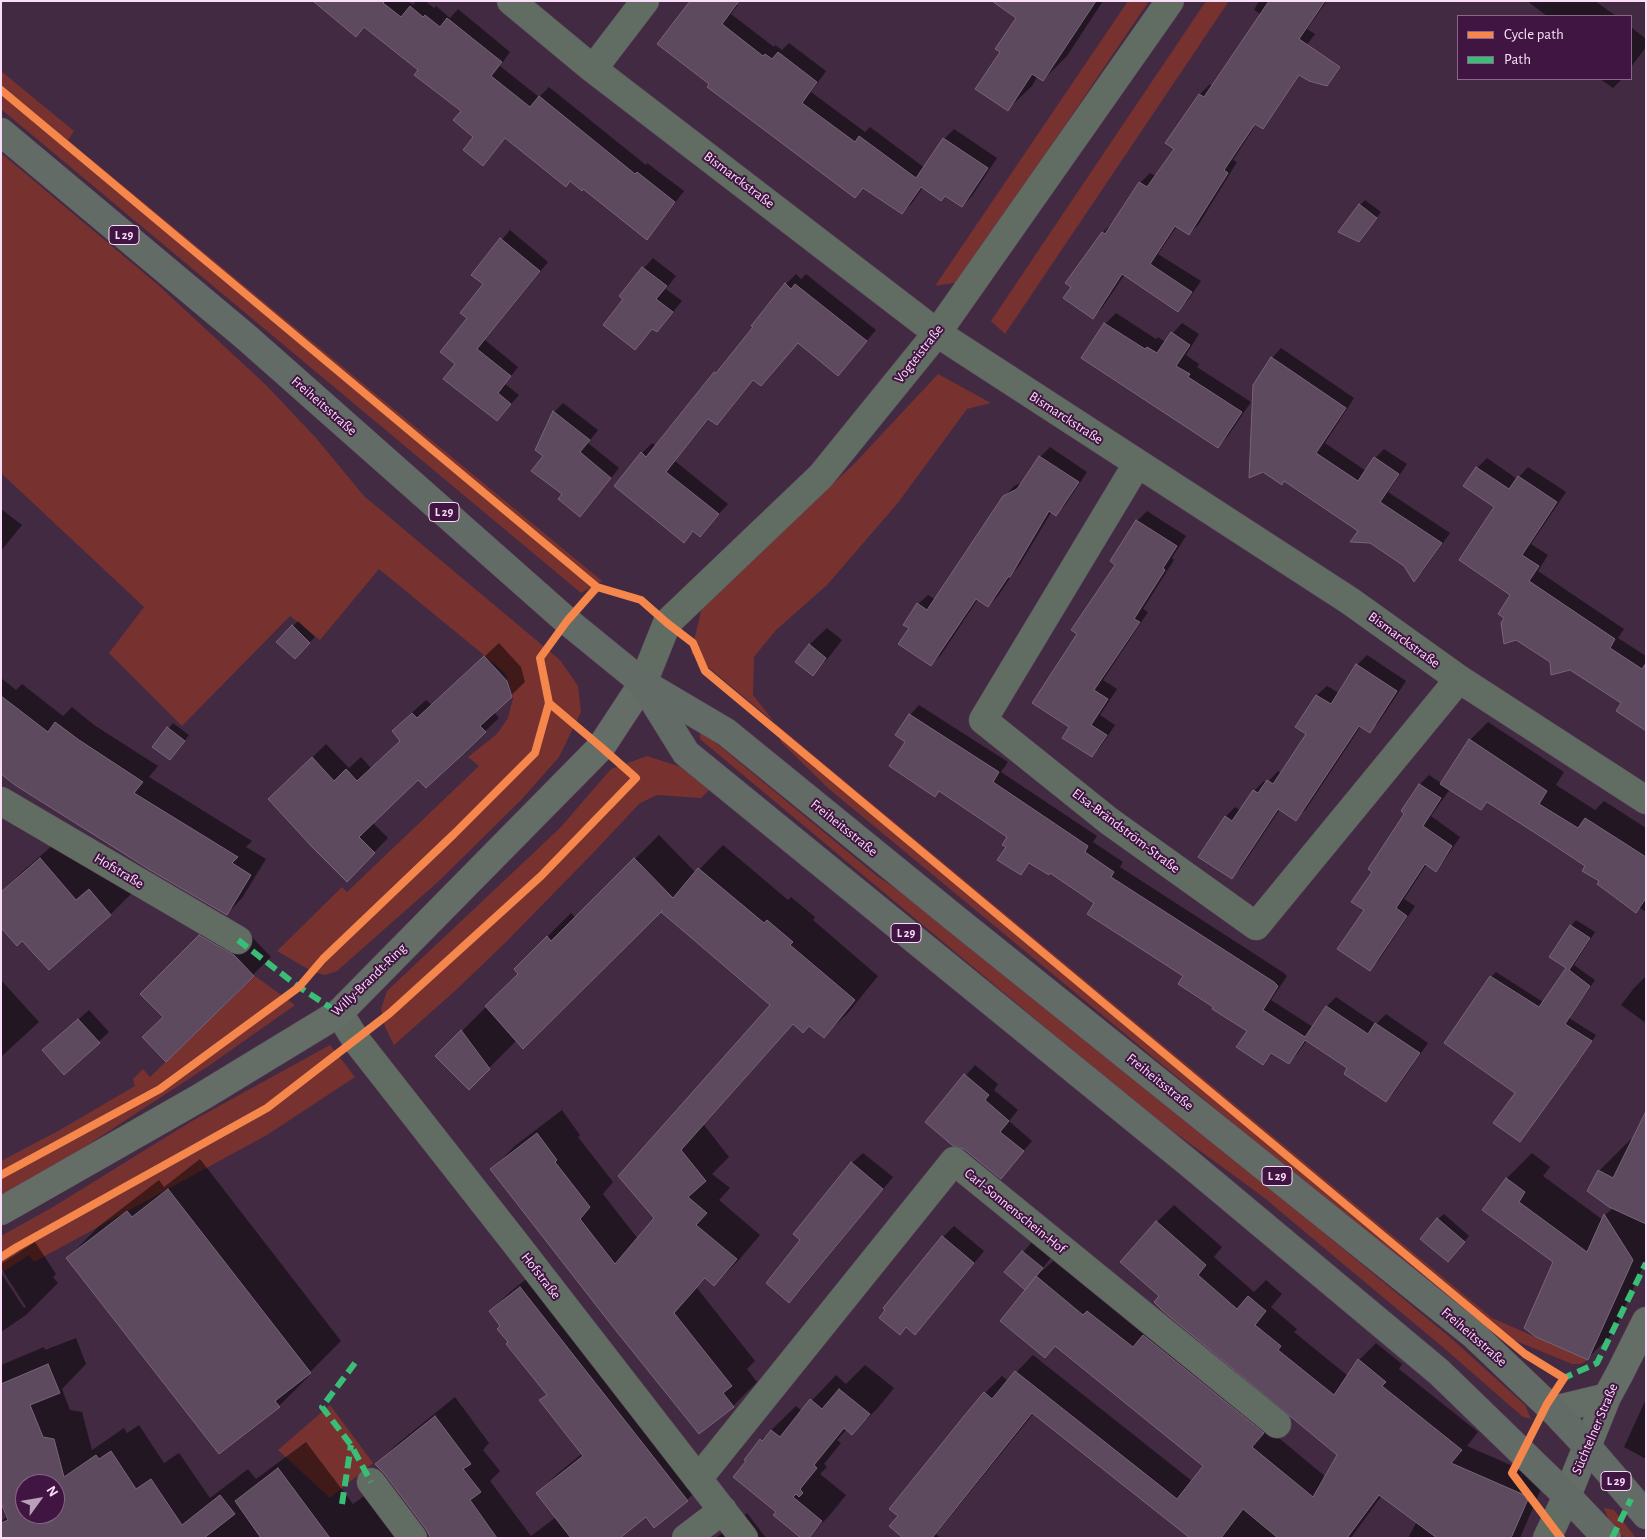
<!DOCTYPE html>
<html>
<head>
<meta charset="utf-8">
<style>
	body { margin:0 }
	#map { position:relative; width:1647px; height:1539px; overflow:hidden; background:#422a42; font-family:"Alegreya Sans",sans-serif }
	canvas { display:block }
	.frame { position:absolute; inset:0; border:2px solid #fadef9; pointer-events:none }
	.legend { position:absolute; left:1457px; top:15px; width:175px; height:65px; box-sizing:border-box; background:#411542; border:1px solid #8b658b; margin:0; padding:6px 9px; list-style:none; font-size:15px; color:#fadef9 }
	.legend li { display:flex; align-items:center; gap:10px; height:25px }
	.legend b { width:25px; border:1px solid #8b658b }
	.north { position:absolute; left:15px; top:1474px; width:50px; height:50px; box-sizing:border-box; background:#411542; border:1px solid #8b658b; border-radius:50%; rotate:58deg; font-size:14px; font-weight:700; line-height:20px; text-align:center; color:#fadef9 }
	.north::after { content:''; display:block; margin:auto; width:18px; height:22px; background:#ba9fb9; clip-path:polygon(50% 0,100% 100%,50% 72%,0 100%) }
</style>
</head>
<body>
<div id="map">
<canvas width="1647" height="1539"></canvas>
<div class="frame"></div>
<ul class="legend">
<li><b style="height:6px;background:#f5874c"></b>Cycle path</li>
<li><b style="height:6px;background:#3abd76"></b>Path</li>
</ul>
<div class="north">N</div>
</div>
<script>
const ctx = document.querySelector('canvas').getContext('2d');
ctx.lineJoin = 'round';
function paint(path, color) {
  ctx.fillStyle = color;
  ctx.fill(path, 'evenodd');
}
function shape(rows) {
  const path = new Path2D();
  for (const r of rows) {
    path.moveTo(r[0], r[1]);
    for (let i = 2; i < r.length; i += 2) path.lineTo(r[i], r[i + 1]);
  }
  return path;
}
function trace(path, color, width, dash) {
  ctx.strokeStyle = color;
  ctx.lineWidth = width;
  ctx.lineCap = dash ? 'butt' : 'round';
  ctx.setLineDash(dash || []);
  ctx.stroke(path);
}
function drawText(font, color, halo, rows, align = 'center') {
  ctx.font = font + ' "Alegreya Sans",sans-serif';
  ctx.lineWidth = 4;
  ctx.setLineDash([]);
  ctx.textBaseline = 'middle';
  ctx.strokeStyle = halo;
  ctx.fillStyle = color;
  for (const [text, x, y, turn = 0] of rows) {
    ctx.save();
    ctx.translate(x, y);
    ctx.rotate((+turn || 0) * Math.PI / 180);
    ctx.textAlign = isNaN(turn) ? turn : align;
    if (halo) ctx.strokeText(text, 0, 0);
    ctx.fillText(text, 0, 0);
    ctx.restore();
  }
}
paint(shape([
	[1128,1,1149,1,959,282,935,286],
	[1206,1,1229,1,1005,334,991,321],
	[1,71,74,131,68,140,602,581,581,593,1,109],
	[1,153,157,284,266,385,316,438,364,496,560,660,578,686,581,712,559,757,522,799,440,880,337,971,325,975,313,972,277,951,342,887,347,892,479,766,468,757,497,734,508,718,513,698,506,674,496,665,379,569,320,640,290,616,182,726,109,653,144,607,1,473],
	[938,374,991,403,967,409,897,504,827,585,776,630,754,657,753,695,775,723,1492,1318,1588,1360,1581,1364,1572,1364,1492,1331,1461,1312,828,788,781,742,775,723,691,653,702,607,854,464],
	[700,733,705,734,877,876,957,929,1452,1339,1525,1405,1531,1419,1523,1417,1445,1349,1262,1196,1148,1113,700,739],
	[647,756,687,769,713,786,701,798,657,795,640,803,593,853,506,942,456,990,394,1045,385,1027,381,1009,387,991,560,828,611,769],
	[255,976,295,1005,210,1065,77,1152,1,1198,1,1161,58,1131,135,1086,133,1079,143,1069,150,1077],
	[330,1045,355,1077,267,1135,34,1262,29,1255,1,1273,1,1236,53,1207,192,1121],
	[330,1405,373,1463,330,1498,278,1450],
	[1604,1508,1614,1510,1636,1538,1624,1538,1609,1520]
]), '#773230');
paint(shape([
	[315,1,408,1,413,5,416,1,425,1,434,8,436,6,450,18,458,9,510,52,500,66,539,97,549,87,646,165,647,163,684,191,656,228,647,238,583,188,506,137,483,164,475,136,463,111,420,70,365,26,356,35],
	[733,1,738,5,731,14,774,47,775,45,782,50,789,43,826,71,811,92,865,132,870,127,925,168,944,139,954,129,997,158,972,196,962,206,946,195,923,187,912,203,902,213,864,187,855,196,659,43],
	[1030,1,1103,1,1067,56,1043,80,1038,76,1032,86,1008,109,1001,52],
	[1259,1,1327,1,1307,29,1315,34,1249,123,1254,128,1233,160,1237,162,1199,224,1189,234,1177,226,1158,254,1201,281,1188,300,1178,310,1125,274,1102,308,1092,318,1072,287,1085,256,1103,232,1113,223,1140,183,1150,173,1156,176,1175,149,1167,143,1200,94,1210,84,1213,87,1262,15,1254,10],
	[1527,1,1595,1,1616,16,1547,16],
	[1631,27,1646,39,1646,47,1631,67],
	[1600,79,1622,79,1613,88],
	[1365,200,1381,212,1359,240,1360,205],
	[510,230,548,262,485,340,518,367,505,384,519,395,497,420,457,364,485,284,473,274],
	[653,258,676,276,666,289,682,301,657,331,653,328,635,348,625,299,620,295],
	[796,274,801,279,806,274,876,330,838,374,798,342,754,379,727,413,717,424,710,418,675,461,728,504,700,535,694,531,684,541,642,453,652,443,656,446,715,373,726,363,786,284],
	[1116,313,1156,339,1158,337,1165,342,1182,323,1199,334,1186,355,1199,364,1197,367,1251,402,1228,436,1218,447,1083,358,1105,324],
	[1281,348,1354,398,1325,443,1366,471,1375,458,1384,449,1407,464,1388,492,1450,533,1423,571,1414,580,1405,565,1360,530,1285,480,1282,483,1254,385,1272,358],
	[563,403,598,430,588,443,619,468,589,506,564,494,544,456,536,449,554,412],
	[1050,447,1087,472,1066,504,1056,514,1052,511,1019,566,1014,572,998,596,988,606,978,599,941,655,931,665,910,628,918,604,928,595,936,600,1004,497,1014,486,1023,482,1040,457],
	[1487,458,1517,479,1528,467,1566,492,1531,544,1548,555,1538,571,1624,629,1618,638,1646,656,1646,729,1623,702,1570,668,1551,662,1512,594,1496,506,1477,468],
	[1,509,22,525,1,551],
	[1147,511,1186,536,1172,558,1174,560,1143,609,1148,612,1103,680,1117,689,1100,715,1115,725,1101,746,1092,756,1070,727,1079,633,1117,564,1137,521],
	[298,621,315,637,295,657,278,642],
	[827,628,842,640,829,657,812,674,796,662,810,644],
	[499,643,521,667,525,682,494,712,499,718,462,753,419,778,372,822,388,838,347,880,270,799,326,744,349,768,361,757,371,768,401,740,407,717,426,700,432,705],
	[1367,655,1406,681,1379,722,1370,731,1361,726,1306,809,1296,819,1280,809,1241,868,1232,877,1200,856,1226,816,1235,807,1240,810,1254,791,1264,781,1267,783,1278,771,1282,774,1308,734,1297,727,1317,695,1327,686,1339,693,1357,665],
	[1,678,16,690,22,684,63,716,72,707,94,725,158,766,149,777,252,841,246,847,266,859,242,898,227,914,1,774],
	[919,705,1008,762,1001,772,1097,836,1093,842,1123,862,1120,867,1284,973,1287,976,1271,1000,1313,1027,1327,1006,1336,997,1376,1024,1386,1014,1428,1043,1395,1091,1386,1101,1349,1068,1307,1040,1298,1053,1289,1063,1273,1053,1263,1063,1249,1030,1214,1007,1184,976,1096,903,1050,872,1031,862,1020,874,1008,847,1009,836,907,742,910,715],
	[1488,722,1564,772,1556,785,1595,810,1604,801,1646,828,1646,912,1600,881,1586,865,1488,802,1481,809,1450,789,1431,816,1460,837,1444,861,1435,870,1427,864,1404,899,1415,906,1379,960,1370,969,1366,909,1373,871,1406,813,1403,811,1420,784,1429,775,1441,783,1470,740],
	[173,723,189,735,175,754,154,746],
	[69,831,139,886,111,914,49,969,23,939,1,893,23,871],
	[659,835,696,873,723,845,788,900,791,897,815,917,813,920,878,976,848,1013,824,1036,810,1025,794,1023,704,1125,729,1157,712,1174,730,1188,719,1200,760,1235,738,1261,714,1285,706,1278,697,1288,755,1361,747,1369,757,1382,733,1406,699,1432,492,1169,516,1145,562,1110,580,1135,578,1137,613,1182,603,1194,638,1239,655,1218,619,1176,772,1005,667,904,517,1040,469,1088,437,1056,520,973,539,945,571,913,576,918],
	[218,918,252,937,271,957,166,1060,164,1017,142,994],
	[1576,920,1595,932,1574,965,1595,980,1569,1018,1596,1035,1582,1057,1520,1140,1516,1093,1491,977,1496,972,1543,1002,1568,968,1571,926],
	[1646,976,1646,1023,1621,1005,1634,988],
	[1,980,39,1022,1,1057],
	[89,1010,109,1032,64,1074,54,1041],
	[975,1065,998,1084,994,1090,1018,1110,1009,1121,1032,1141,1001,1177,964,1148,926,1122],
	[1646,1114,1646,1260,1613,1333,1588,1358,1554,1262,1483,1210,1507,1178,1532,1153,1550,1167,1543,1176,1603,1220,1605,1215,1613,1208,1599,1171,1631,1139,1633,1140],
	[863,1153,893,1177,800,1291,789,1301,802,1240,852,1163],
	[200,1159,341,1341,309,1373,310,1375,279,1406,68,1258,99,1226,159,1180,164,1187],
	[1174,1205,1222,1247,1214,1257,1254,1292,1266,1280,1282,1294,1271,1307,1297,1329,1294,1332,1348,1376,1359,1360,1376,1343,1402,1364,1399,1369,1478,1432,1467,1446,1545,1480,1520,1538,1408,1538,1417,1521,1382,1495,1351,1538,1192,1538,1034,1413,936,1534,941,1538,905,1538,899,1516,985,1393,1002,1376,1008,1381,1033,1355,1192,1481,1205,1466,1056,1345,1045,1356,1032,1284,1006,1272,1032,1242,1051,1258,1041,1270,1042,1271,1054,1260,1101,1299,1105,1294,1326,1477,1339,1455,1122,1262,1157,1222],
	[1444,1214,1469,1236,1453,1255,1438,1219],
	[954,1226,984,1251,926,1322,915,1333,907,1326,900,1333,943,1237],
	[35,1242,56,1274,53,1277,58,1283,26,1315,1,1332,1,1273,24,1308,26,1307,1,1268,1,1264],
	[540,1268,706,1481,687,1500,646,1515,618,1538,443,1538,377,1464,396,1445,455,1397,489,1443,483,1450,500,1471,490,1481,531,1536,556,1517,537,1494,557,1474,583,1453,541,1401,548,1394,509,1342,502,1326,490,1311,510,1292],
	[76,1338,86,1364,62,1389,70,1410,82,1412,92,1450,124,1428,127,1433,139,1425,164,1463,179,1453,210,1498,248,1469,256,1479,306,1442,353,1504,375,1488,412,1538,2,1538,1,1522,6,1517,1,1506,1,1365,44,1347,45,1350],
	[25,1484,55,1484,55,1514,25,1514],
	[865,1365,894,1388,877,1409,852,1433,847,1429,837,1440,841,1443,824,1464,827,1467,820,1474,846,1495,830,1515,808,1538,777,1511,761,1440,796,1406,802,1411,836,1375,846,1384],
	[1646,1399,1646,1459,1624,1447],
	[747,1513,766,1538,716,1538]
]), '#0007');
const building = shape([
	[313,1,385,1,383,3,401,17,410,6,423,17,425,15,440,27,447,18,502,62,491,76,530,107,539,96,635,174,637,172,675,202,647,240,583,189,582,191,570,181,566,187,505,138,483,166,463,150,473,137,453,120,461,111,414,75,418,70,364,27,356,37,313,1],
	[690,1,739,1,722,24,763,56,765,54,772,59,778,52,817,82,802,103,855,142,859,136,916,178,943,138,988,168,962,207,945,196,941,201,921,187,902,214,863,188,855,198,707,87,709,84,657,44,690,1],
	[992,1,1096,1,1043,81,1032,74,1008,111,975,89,1000,52,995,49,1016,18,992,1],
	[1269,1,1325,1,1299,39,1340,67,1327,86,1309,81,1299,75,1263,129,1255,124,1224,170,1228,173,1189,235,1175,226,1150,264,1192,292,1178,312,1122,274,1093,319,1063,298,1071,287,1065,283,1102,232,1105,234,1139,182,1147,187,1174,149,1165,143,1199,94,1204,97,1269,1],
	[1359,204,1377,218,1359,242,1338,232,1359,204],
	[500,238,540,271,477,349,511,376,498,393,511,404,497,421,443,379,455,364,440,352,467,318,460,313,483,284,471,275,500,238],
	[642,267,667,286,656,299,673,312,657,332,652,329,635,350,603,325,623,299,619,296,642,267],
	[785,283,791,289,795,284,867,341,838,376,798,343,761,386,753,380,717,425,708,419,666,472,719,514,700,537,693,531,684,543,614,486,641,452,646,457,714,372,716,373,753,327,751,326,785,283],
	[1104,323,1145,349,1147,347,1157,353,1171,332,1190,345,1176,366,1190,374,1188,377,1242,412,1218,448,1081,358,1104,323],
	[1271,357,1346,408,1316,453,1358,481,1374,457,1399,474,1380,502,1442,543,1414,582,1404,566,1370,543,1350,542,1358,531,1284,481,1282,485,1263,472,1249,478,1253,385,1271,357],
	[553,411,590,440,580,452,611,478,580,517,558,499,562,494,531,471,543,456,535,450,553,411],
	[1039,456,1079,482,1056,516,1049,511,1010,577,1008,577,988,607,976,599,931,666,898,644,909,628,903,625,917,603,927,610,1003,496,1017,489,1039,456],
	[1476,467,1509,489,1518,476,1557,502,1522,555,1539,566,1529,581,1615,639,1610,648,1642,669,1646,663,1646,731,1616,711,1621,703,1570,670,1551,675,1550,662,1516,640,1504,644,1501,623,1504,618,1498,614,1510,595,1459,560,1494,507,1463,486,1476,467],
	[1136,520,1177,546,1163,568,1165,570,1134,619,1140,622,1094,690,1108,699,1091,725,1107,735,1092,757,1062,738,1069,727,1032,703,1077,634,1071,630,1115,565,1110,561,1136,520],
	[292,625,310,643,295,659,276,642,292,625],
	[809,644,826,658,813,676,795,662,809,644],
	[484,656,507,681,512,697,480,726,486,732,463,754,426,788,418,780,359,837,375,853,347,882,313,848,268,799,312,757,334,781,346,769,357,781,400,741,392,731,412,713,417,718,484,656],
	[1356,664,1397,691,1370,733,1359,726,1296,821,1278,809,1232,879,1198,857,1225,816,1232,821,1253,790,1258,793,1267,780,1273,784,1306,734,1295,727,1316,695,1331,704,1356,664],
	[1,696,48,732,55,722,79,740,143,782,134,793,238,857,232,863,251,875,227,915,150,870,15,785,1,774,1,696],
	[909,714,999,772,993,782,1088,846,1085,852,1114,872,1111,877,1274,982,1278,986,1263,1010,1305,1037,1326,1006,1368,1034,1375,1023,1420,1053,1386,1102,1344,1074,1347,1068,1305,1040,1289,1064,1271,1053,1263,1065,1236,1047,1247,1031,1212,1009,1213,1007,1178,984,1183,976,1087,914,1094,903,1050,873,1049,875,1029,863,1021,875,997,860,1006,847,1002,845,1007,837,939,791,935,797,889,766,905,742,895,735,909,714],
	[167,727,185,741,170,760,152,747,167,727],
	[1469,739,1547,791,1539,804,1578,828,1585,818,1646,857,1646,898,1636,913,1597,884,1599,881,1582,871,1585,866,1543,838,1487,802,1481,810,1440,784,1469,739],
	[1419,784,1441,798,1423,826,1452,846,1436,872,1425,864,1396,908,1407,916,1370,971,1337,949,1364,910,1351,902,1372,872,1368,869,1404,814,1401,811,1419,784],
	[40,858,76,900,89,889,111,915,49,970,22,941,17,946,1,928,1,892,40,858],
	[634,858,673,898,698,868,764,923,767,920,793,942,790,945,855,1000,824,1038,809,1026,803,1033,793,1024,681,1150,706,1181,688,1197,707,1213,696,1225,737,1259,714,1286,705,1278,674,1313,732,1386,723,1393,734,1407,699,1434,613,1327,490,1169,537,1133,557,1160,555,1162,590,1207,580,1219,615,1264,654,1218,618,1176,770,1005,661,912,663,910,523,1049,485,1006,518,974,514,969,547,936,551,941,634,858],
	[1570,925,1590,938,1569,970,1590,986,1565,1024,1592,1041,1577,1063,1520,1142,1493,1123,1515,1093,1444,1043,1490,976,1539,1007,1566,968,1549,957,1570,925],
	[199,935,234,955,254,976,166,1062,142,1037,163,1017,140,994,199,935],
	[78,1019,100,1043,64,1075,42,1050,78,1019],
	[461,1030,490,1069,469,1090,435,1056,461,1030],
	[964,1074,989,1095,985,1100,1009,1121,1000,1132,1024,1151,1001,1179,964,1149,953,1146,925,1122,964,1074],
	[1646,1111,1646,1224,1609,1207,1587,1191,1598,1170,1613,1178,1646,1111],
	[851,1162,883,1189,789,1303,766,1283,800,1240,793,1234,851,1162],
	[1506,1178,1525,1192,1519,1202,1587,1252,1604,1214,1633,1260,1588,1360,1536,1337,1524,1328,1553,1262,1482,1210,1506,1178],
	[168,1189,311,1373,275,1401,280,1407,219,1454,66,1258,127,1211,132,1217,168,1189],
	[1437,1218,1465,1242,1448,1262,1420,1239,1437,1218],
	[1156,1221,1206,1265,1198,1275,1237,1309,1248,1296,1266,1311,1255,1325,1281,1346,1278,1350,1334,1395,1358,1359,1386,1382,1382,1386,1462,1450,1451,1463,1529,1497,1511,1538,1437,1538,1379,1495,1347,1538,1278,1538,1243,1509,1221,1538,1190,1538,1032,1413,932,1538,903,1538,889,1526,898,1516,889,1509,964,1416,984,1392,992,1399,1015,1371,1177,1499,1203,1466,1055,1346,1045,1358,1000,1321,1036,1276,1083,1315,1087,1311,1133,1347,1143,1335,1264,1433,1252,1447,1313,1497,1337,1455,1163,1311,1154,1302,1159,1296,1120,1262,1156,1221],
	[942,1236,974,1263,915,1335,906,1327,900,1335,879,1318,885,1310,883,1308,942,1236],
	[1022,1251,1043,1268,1025,1290,1004,1272,1022,1251],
	[520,1287,688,1501,654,1528,646,1517,620,1538,571,1538,536,1493,583,1456,539,1400,547,1395,506,1344,508,1342,497,1329,500,1326,489,1311,520,1287],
	[48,1364,60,1393,30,1405,43,1437,54,1439,64,1477,96,1455,99,1459,111,1451,136,1489,151,1479,182,1525,220,1495,235,1514,204,1538,1,1538,1,1523,8,1520,1,1503,1,1384,48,1364],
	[25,1484,55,1484,55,1514,25,1514,25,1484],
	[839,1389,870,1414,852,1435,844,1428,814,1465,817,1468,800,1489,803,1493,799,1497,796,1494,793,1497,822,1521,809,1538,801,1538,773,1515,776,1512,733,1477,746,1461,744,1460,760,1439,762,1441,771,1430,780,1437,810,1399,822,1409,839,1389],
	[435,1416,471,1464,463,1469,481,1492,470,1500,497,1538,431,1538,426,1529,384,1473,375,1464,435,1416],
	[278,1468,330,1538,261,1538,235,1501,278,1468]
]);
paint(building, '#5e4a5e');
trace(building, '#796479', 1);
const street = shape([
	[511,1,593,69,937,333,1350,601,1459,679,1646,800],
	[593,69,645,1],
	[1137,464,983,720,1109,821,1256,926,1459,679],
	[643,683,667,623,821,476,937,333,1170,1],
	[1,801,238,940],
	[339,1013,356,1040,513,1240,744,1538],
	[698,1479,954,1161,1277,1424],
	[371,1482,413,1538],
	[686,1538,723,1510],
	[1547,1538,1567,1496]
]);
const secondary = shape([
	[1,1211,201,1097,339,1013,601,747,643,683],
	[1553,1410,1607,1397],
	[1567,1496,1607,1397,1620,1373,1646,1321]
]);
const primary = shape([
	[1,132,246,337,567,621,643,683,726,732,957,920,1474,1335,1553,1410,1586,1445,1646,1515],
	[645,687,686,753,1190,1164,1439,1372,1567,1496,1607,1538]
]);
trace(street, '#5a465a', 29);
trace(secondary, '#5a465a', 29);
trace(primary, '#5a465a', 29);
trace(street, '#616c62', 28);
trace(secondary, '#646d66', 28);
trace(primary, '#636b66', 28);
trace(shape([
	[238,940,299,987,339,1013],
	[355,1363,322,1407,351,1445,371,1482],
	[1563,1381,1564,1378,1597,1363,1646,1263],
	[342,1504,351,1445],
	[1612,1538,1631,1499]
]), '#3abd76', 6, [12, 6]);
trace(shape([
	[1,90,597,587,641,600,667,623,693,643,705,671,1525,1354,1564,1378,1547,1404,1512,1473,1561,1538],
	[1,1175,160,1089,299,987,323,959,454,834,535,753,549,703,540,658,567,621,597,587],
	[1,1257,17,1247,267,1108,390,1013,541,876,636,778,601,747,549,703]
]), '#f5874c', 8);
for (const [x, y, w] of [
	[124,235,30],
	[444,512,30],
	[906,933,30],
	[1277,1176,30],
	[1616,1481,30]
]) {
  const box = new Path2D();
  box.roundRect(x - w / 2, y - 9.5, w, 19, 4);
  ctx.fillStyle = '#411542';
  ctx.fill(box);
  trace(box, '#fadef9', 1);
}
drawText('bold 12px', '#fadef9', null, [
	["L 29",124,235],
	["L 29",444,512],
	["L 29",906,933],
	["L 29",1277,1176],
	["L 29",1616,1481]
]);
drawText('14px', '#fadef9', '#411542', [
	["Bismarckstraße",739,180,37],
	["Vogteistraße",919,354,-52],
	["Freiheitsstraße",324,406,41],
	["Bismarckstraße",1066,418,33],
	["Bismarckstraße",1404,640,36],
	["Freiheitsstraße",844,828,39],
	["Elsa-Brändström-Straße",1126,831,37],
	["Hofstraße",119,871,31],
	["Willy-Brandt-Ring",369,980,-44],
	["Freiheitsstraße",1160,1082,39],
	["Carl-Sonnenschein-Hof",1015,1211,39],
	["Hofstraße",541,1276,52],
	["Freiheitsstraße",1474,1337,41],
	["Süchtelner Straße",1595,1429,-67]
]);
</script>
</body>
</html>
